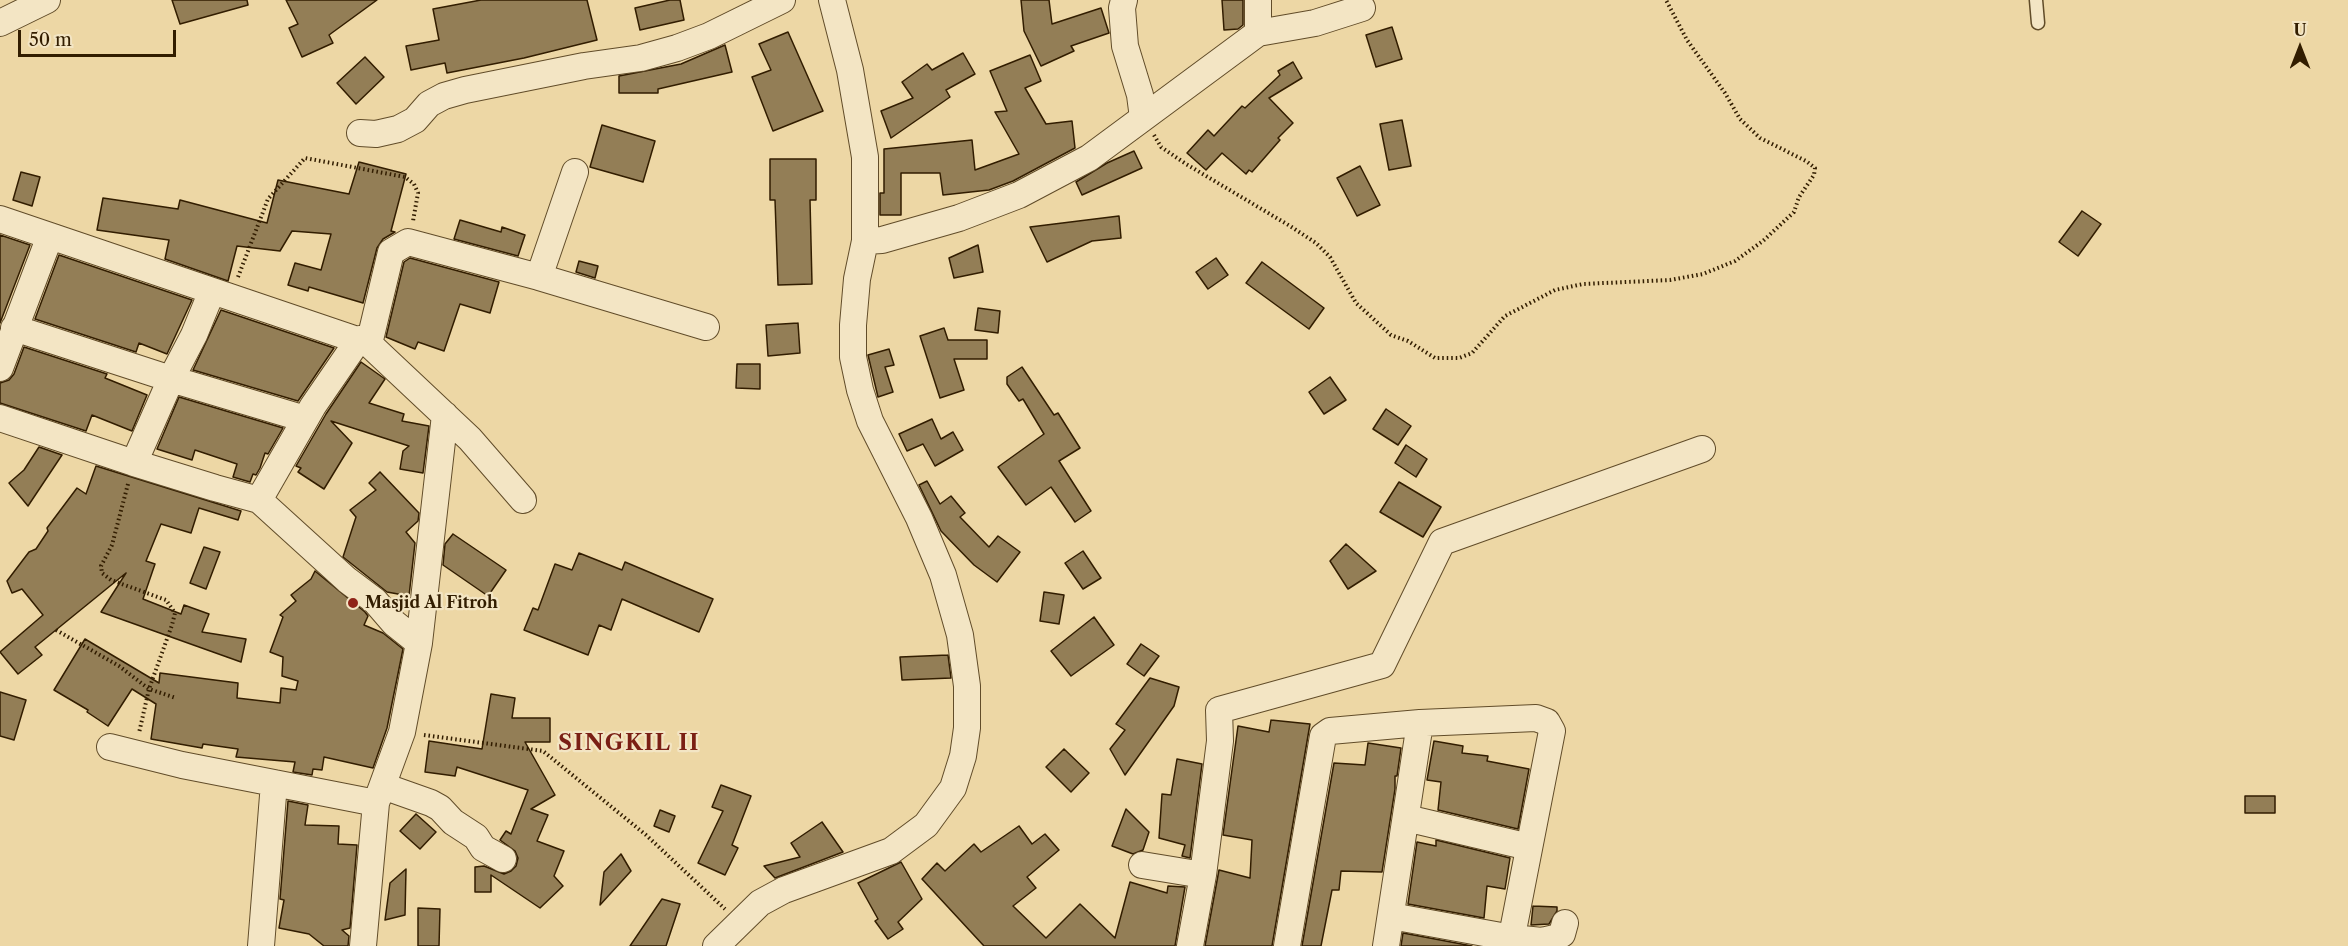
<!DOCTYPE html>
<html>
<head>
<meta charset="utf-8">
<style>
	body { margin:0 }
	#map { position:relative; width:2348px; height:946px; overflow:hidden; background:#edd7a5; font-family:"Libre Caslon Text",serif }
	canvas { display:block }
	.north { position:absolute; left:2270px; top:18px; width:60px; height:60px; -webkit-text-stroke:4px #f3e5c4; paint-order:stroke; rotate:0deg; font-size:16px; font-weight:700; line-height:24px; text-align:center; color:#321d00 }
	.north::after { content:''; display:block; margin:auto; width:21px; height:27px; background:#321d00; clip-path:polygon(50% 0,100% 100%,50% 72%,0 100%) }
	.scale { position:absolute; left:18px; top:30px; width:158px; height:27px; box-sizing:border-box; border:3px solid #321d00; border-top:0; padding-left:8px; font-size:18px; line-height:21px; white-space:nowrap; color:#321d00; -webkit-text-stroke:4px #f3e5c4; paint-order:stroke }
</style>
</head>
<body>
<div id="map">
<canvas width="2348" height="946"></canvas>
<div class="north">U</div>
<div class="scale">50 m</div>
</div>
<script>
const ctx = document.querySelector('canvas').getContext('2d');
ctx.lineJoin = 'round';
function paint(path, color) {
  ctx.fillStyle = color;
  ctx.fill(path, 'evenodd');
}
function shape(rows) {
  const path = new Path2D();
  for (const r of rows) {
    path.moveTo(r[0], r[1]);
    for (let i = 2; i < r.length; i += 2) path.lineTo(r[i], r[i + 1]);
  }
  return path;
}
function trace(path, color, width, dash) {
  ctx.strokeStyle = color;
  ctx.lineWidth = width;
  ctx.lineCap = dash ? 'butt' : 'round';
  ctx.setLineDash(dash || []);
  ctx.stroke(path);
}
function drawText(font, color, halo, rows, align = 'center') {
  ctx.font = font + ' "Libre Caslon Text",serif';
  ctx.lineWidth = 4.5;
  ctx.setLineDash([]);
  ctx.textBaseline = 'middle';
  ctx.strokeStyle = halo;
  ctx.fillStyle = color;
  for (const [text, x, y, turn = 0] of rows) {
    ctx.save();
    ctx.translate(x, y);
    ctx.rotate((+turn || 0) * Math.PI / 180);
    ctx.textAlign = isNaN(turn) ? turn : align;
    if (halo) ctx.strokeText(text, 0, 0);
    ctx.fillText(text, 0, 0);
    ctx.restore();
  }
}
const building = shape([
	[172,0,247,0,248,5,180,24,172,0],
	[286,0,377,0,329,35,333,43,302,57,289,28,298,24,286,0],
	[481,0,587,0,597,40,524,58,447,73,445,63,411,70,406,46,439,40,433,9,481,0],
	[670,0,680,0,684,20,640,30,635,8,670,0],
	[1021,0,1049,0,1052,24,1101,8,1109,33,1071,46,1074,51,1041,66,1024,31,1021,0],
	[1222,0,1243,0,1243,25,1238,29,1224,30,1222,0],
	[1392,27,1402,59,1376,67,1366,35,1392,27],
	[788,32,823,111,773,131,752,77,771,70,759,44,788,32],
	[725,45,732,72,658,89,658,93,619,93,619,76,681,64,725,45],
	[963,53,975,74,946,90,950,97,891,138,881,111,913,98,902,82,927,64,932,70,963,53],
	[1030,55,1041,81,1025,88,1046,124,1072,121,1075,148,1013,181,989,190,943,195,940,173,901,173,901,215,880,215,880,193,884,193,884,149,972,140,975,170,1019,154,995,112,1007,111,990,71,1030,55],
	[365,57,384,77,356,104,337,83,365,57],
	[1293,62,1302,78,1269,98,1293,123,1278,138,1280,140,1252,172,1249,170,1246,174,1222,153,1206,170,1187,153,1208,130,1214,136,1242,106,1245,108,1280,75,1278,71,1293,62],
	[1402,120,1411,166,1389,170,1380,124,1402,120],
	[602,125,655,141,643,182,590,167,602,125],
	[1134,151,1142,168,1082,195,1076,182,1107,163,1134,151],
	[770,159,816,159,816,200,810,200,812,284,778,285,775,200,770,200,770,159],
	[359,162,406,174,391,231,395,232,383,239,377,248,363,303,309,287,308,291,288,285,295,263,321,270,331,234,292,231,280,251,237,246,228,281,165,259,169,240,97,230,103,198,178,209,180,200,267,223,278,180,349,194,359,162],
	[1360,166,1380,205,1357,216,1337,178,1360,166],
	[21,172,40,177,32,206,13,200,21,172],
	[2082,211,2101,224,2078,256,2059,242,2082,211],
	[1119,216,1121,238,1092,241,1047,262,1030,227,1119,216],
	[460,220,501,232,502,227,525,235,518,256,454,239,460,220],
	[0,235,30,245,0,323,0,235],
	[978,245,983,272,954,278,949,258,978,245],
	[59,255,192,300,167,354,139,343,136,352,35,319,59,255],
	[410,258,499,282,490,313,460,304,444,351,418,342,415,349,386,337,404,262,410,258],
	[1216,258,1228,275,1208,289,1196,272,1216,258],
	[579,261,598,266,595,278,576,272,579,261],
	[1262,262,1324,308,1309,329,1246,283,1262,262],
	[978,308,1000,311,998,333,975,330,978,308],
	[221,310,334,348,298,401,193,370,221,310],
	[798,323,800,353,768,356,766,325,798,323],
	[944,328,948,340,987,340,987,359,954,359,964,390,940,398,920,336,944,328],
	[24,347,107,374,105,378,147,395,132,431,92,415,86,431,0,403,0,383,9,380,14,374,24,347],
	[889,349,894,365,885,367,893,392,878,397,868,355,889,349],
	[361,362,385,379,369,403,404,414,402,421,429,426,423,473,400,469,403,451,409,446,331,421,352,443,324,489,298,472,301,468,296,466,326,414,361,362],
	[737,364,760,364,760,389,736,388,737,364],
	[1022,367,1054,415,1058,413,1080,448,1059,461,1091,511,1075,522,1051,487,1026,505,998,467,1044,434,1023,399,1019,401,1007,384,1007,377,1022,367],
	[1330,377,1346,400,1324,414,1309,392,1330,377],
	[179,397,283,428,268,454,265,453,260,468,256,475,253,474,250,482,233,477,237,464,195,450,192,460,157,449,179,397],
	[1386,409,1411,426,1398,445,1373,429,1386,409],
	[932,419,941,439,953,432,963,450,935,466,923,444,907,451,899,434,932,419],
	[1406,445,1427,459,1416,477,1395,463,1406,445],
	[39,447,62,455,28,506,9,483,24,470,39,447],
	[96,466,241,511,238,520,199,508,191,533,161,524,146,561,155,564,143,599,181,614,184,605,209,614,202,632,246,639,241,662,101,612,126,573,35,647,42,655,18,674,0,652,43,615,22,589,12,593,7,581,29,552,36,549,48,531,47,528,77,488,86,494,96,466],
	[380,472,419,513,418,521,406,532,415,543,409,596,387,592,343,557,356,517,350,510,376,490,369,483,380,472],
	[927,481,940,504,951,496,965,513,960,517,989,547,998,536,1020,552,997,582,974,565,941,531,919,485,927,481],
	[1399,482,1441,507,1423,537,1380,512,1399,482],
	[453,534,506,570,488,596,443,565,445,544,453,534],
	[1346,544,1376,571,1348,589,1330,561,1346,544],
	[204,547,220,552,206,589,190,583,204,547],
	[1083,551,1101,578,1083,589,1065,563,1083,551],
	[579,553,622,570,625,562,713,599,699,632,622,599,611,630,599,625,588,655,524,630,533,608,538,610,555,564,572,570,579,553],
	[315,571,365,612,368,616,364,625,383,633,403,649,387,728,373,768,324,757,322,770,313,769,312,775,293,772,295,762,236,757,238,749,203,744,202,748,151,739,156,704,132,689,108,726,87,712,88,710,54,690,85,639,159,683,160,673,238,683,237,698,280,703,281,688,296,690,298,681,282,676,283,657,270,652,283,617,280,615,296,601,291,595,311,579,315,571],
	[1044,592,1064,595,1059,624,1040,621,1044,592],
	[1094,617,1114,645,1071,676,1051,651,1094,617],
	[1141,644,1159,656,1144,676,1127,664,1141,644],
	[948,655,951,678,902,680,900,657,948,655],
	[1150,678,1179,687,1174,706,1125,775,1110,749,1125,730,1116,724,1150,678],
	[0,692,26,700,14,740,0,736,0,692],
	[491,694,515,698,512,718,550,718,550,742,525,742,555,795,531,809,548,815,537,841,564,851,554,876,563,886,540,908,491,875,491,892,475,892,475,867,484,866,504,874,511,871,516,866,518,858,515,851,500,840,506,831,511,834,528,790,457,767,455,776,425,772,429,741,482,749,491,694],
	[1271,720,1310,724,1272,946,1205,946,1219,870,1250,878,1252,840,1223,835,1238,726,1269,732,1271,720],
	[1434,741,1463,746,1462,753,1488,756,1487,761,1529,769,1518,829,1438,810,1441,782,1427,780,1434,741],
	[1368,743,1401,748,1397,776,1395,776,1395,789,1382,872,1341,871,1339,890,1332,890,1321,946,1302,946,1334,763,1365,765,1368,743],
	[1064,749,1089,773,1071,792,1046,767,1064,749],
	[1177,759,1202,764,1190,858,1182,856,1185,845,1159,838,1162,794,1171,795,1177,759],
	[721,785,751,796,732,845,738,848,725,875,698,863,723,811,712,807,721,785],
	[2245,796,2275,796,2275,813,2245,813,2245,796],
	[288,801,308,805,305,825,339,826,338,844,357,845,350,928,342,930,349,936,348,946,324,946,309,934,279,928,284,900,280,899,288,801],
	[1126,809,1149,832,1143,850,1133,854,1112,846,1126,809],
	[660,810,675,816,669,832,654,826,660,810],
	[416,814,436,832,420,849,400,831,416,814],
	[822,822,843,852,775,878,764,866,800,857,791,843,822,822],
	[1019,826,1032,844,1045,834,1059,850,1027,877,1036,888,1013,906,1046,938,1080,904,1115,938,1130,882,1167,893,1168,886,1185,887,1175,946,984,946,922,879,937,863,945,871,974,844,981,852,1019,826],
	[1436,840,1510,858,1505,889,1487,886,1484,918,1408,904,1417,842,1436,846,1436,840],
	[621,854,631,871,600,905,604,872,621,854],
	[901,862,922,899,898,922,903,929,888,939,875,921,878,919,858,883,901,862],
	[406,869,405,915,385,920,390,883,406,869],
	[662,899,680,904,666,946,630,946,662,899],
	[1533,906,1557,907,1557,911,1549,924,1531,925,1533,906],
	[418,908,440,909,439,946,418,946,418,908],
	[1403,933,1472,946,1401,946,1403,933]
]);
paint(building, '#937e56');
trace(building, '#321d00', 1.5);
const service = shape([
	[2036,0,2038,23]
]);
const minor = shape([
	[1124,0,1122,8,1125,46,1140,95,1143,118],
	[0,23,47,0],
	[1258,33,1315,23,1362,8],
	[360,133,376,134,398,129,415,120,429,104,444,96,465,90,584,66,641,58,677,48,709,36,782,0],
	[0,219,369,344,470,439,523,500],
	[865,241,882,240,959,218,1019,195,1089,158,1258,33,1258,0],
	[539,277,706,327],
	[212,291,194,335,171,379,305,419],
	[14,328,171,379,134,463,215,488,259,500,347,580,375,601,394,623,419,643],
	[369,344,391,252,408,242,539,277,575,172],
	[0,368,50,236],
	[0,418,134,463],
	[259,500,313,406,359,339],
	[110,747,182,765,376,803],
	[383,786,431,803,440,808,453,822,476,837,483,848,503,859],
	[1406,818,1529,847],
	[1142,865,1203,875,1190,946],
	[1203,875,1220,741,1219,710,1382,665,1442,542,1702,449],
	[1391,916,1512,938,1542,941,1555,938,1562,934,1565,923],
	[261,946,274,783],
	[363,946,376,803,402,732,419,643,445,415],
	[716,946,760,903,784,890,891,851,926,825,953,788,963,756,967,728,967,686,960,635,943,575,919,518,870,421,860,390,853,357,853,325,857,279,865,241,865,157,850,70,832,0],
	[1287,946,1323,736,1330,731,1420,723,1536,718,1547,722,1552,731,1510,946],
	[1386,946,1420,723]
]);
trace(service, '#614c29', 15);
trace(minor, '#614c29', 28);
trace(shape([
	[1154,135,1161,147,1186,164,1290,226,1316,243,1330,257,1356,303,1391,335,1408,341,1435,358,1459,358,1472,353,1505,316,1555,290,1583,284,1670,280,1703,274,1735,261,1763,241,1794,212,1799,197,1814,175,1815,168,1806,161,1760,138,1740,119,1725,93,1687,40,1666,0],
	[238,277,268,199,305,158,405,177,414,184,418,193,413,221],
	[128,484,112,545,101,566,102,573,111,580,166,600,175,613,172,625,149,689,139,733],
	[56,630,119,666,149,689,176,698],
	[424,735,543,751,646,835,725,909]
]), '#321d00', 4, [1.5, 3]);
trace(service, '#f3e5c4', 12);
trace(minor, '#f3e5c4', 26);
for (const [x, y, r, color] of [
	[353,603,6,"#8f2418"]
]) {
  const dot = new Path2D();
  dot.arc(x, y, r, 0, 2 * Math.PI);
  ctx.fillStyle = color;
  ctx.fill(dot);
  trace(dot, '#f3e5c4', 2);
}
drawText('bold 16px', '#321d00', '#f3e5c4', [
	["Masjid Al Fitroh",365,603]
], 'left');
ctx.letterSpacing = '1.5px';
drawText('bold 22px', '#7a1f14', '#f3e5c4', [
	["SINGKIL II",629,744]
]);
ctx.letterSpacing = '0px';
</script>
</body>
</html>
